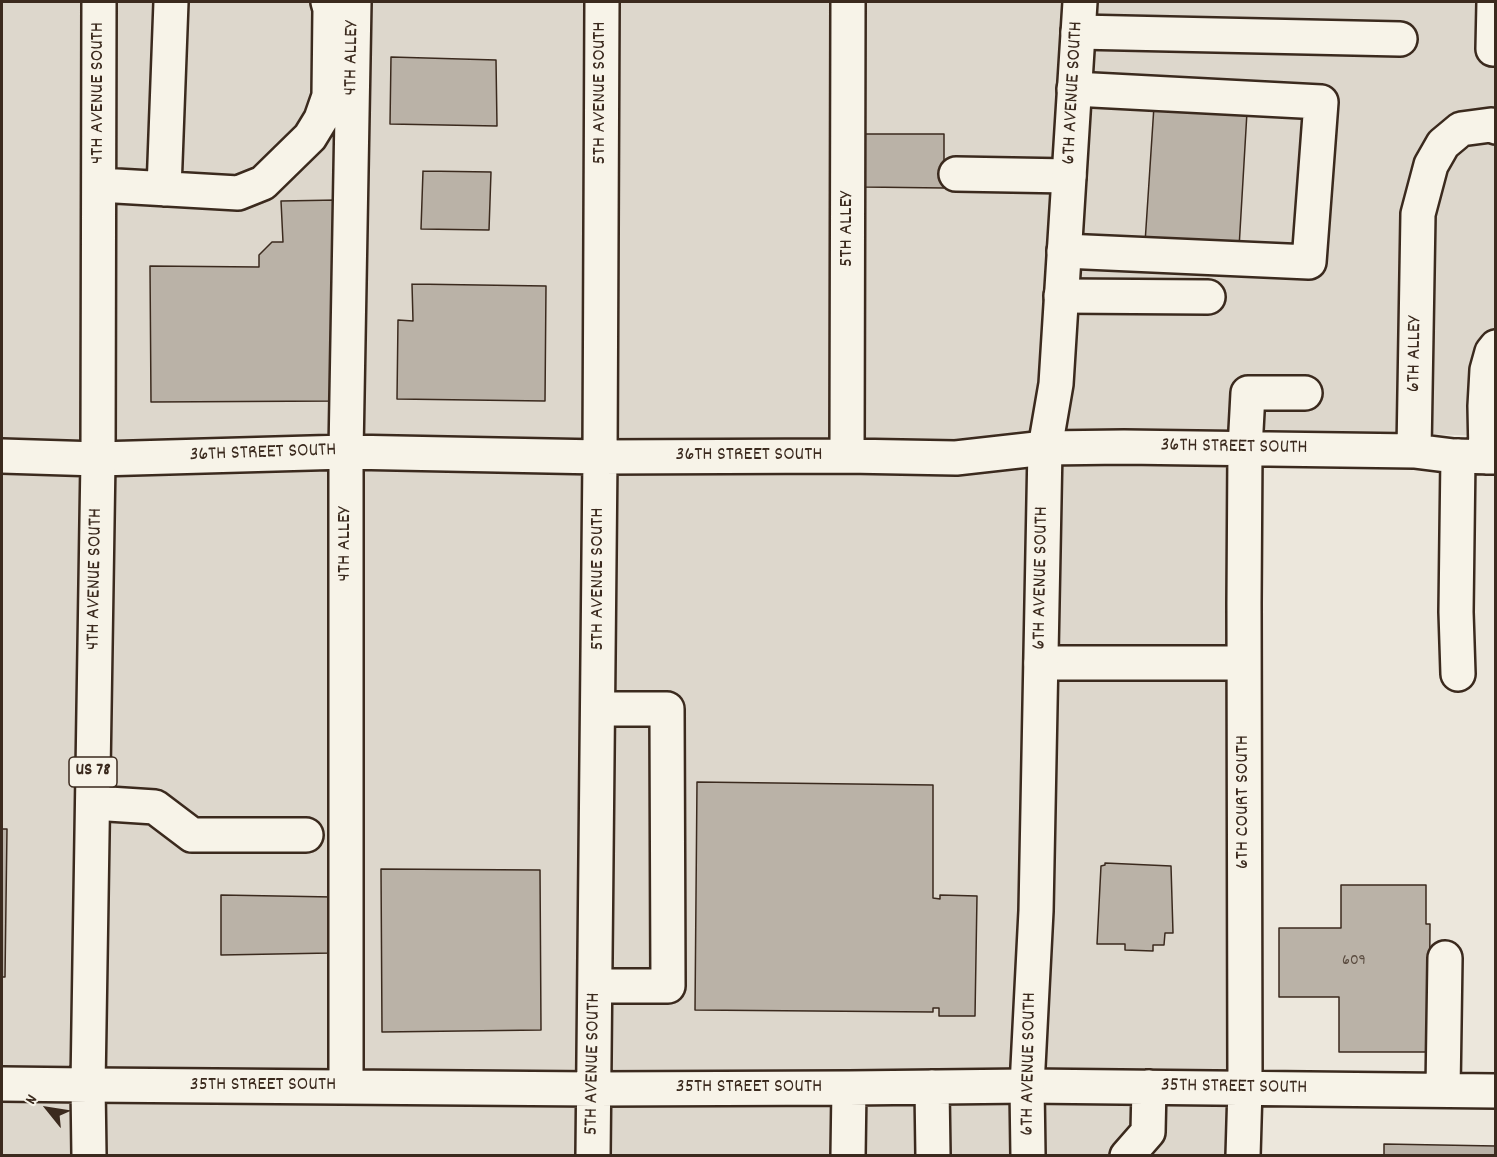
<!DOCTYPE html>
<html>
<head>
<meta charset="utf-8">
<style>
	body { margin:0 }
	#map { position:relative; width:1497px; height:1157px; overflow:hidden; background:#ece7dc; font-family:Dekko,sans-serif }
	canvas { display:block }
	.frame { position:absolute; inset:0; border:3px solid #3b2a1e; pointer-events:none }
	.north { position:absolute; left:18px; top:1079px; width:60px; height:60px; -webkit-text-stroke:4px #f7f3e8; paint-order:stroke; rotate:300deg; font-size:16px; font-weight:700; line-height:24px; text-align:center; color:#3b2a1e }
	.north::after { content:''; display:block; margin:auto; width:21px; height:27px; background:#3b2a1e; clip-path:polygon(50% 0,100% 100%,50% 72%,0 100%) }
</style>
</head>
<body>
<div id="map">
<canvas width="1497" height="1157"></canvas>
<div class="frame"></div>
<div class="north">N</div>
</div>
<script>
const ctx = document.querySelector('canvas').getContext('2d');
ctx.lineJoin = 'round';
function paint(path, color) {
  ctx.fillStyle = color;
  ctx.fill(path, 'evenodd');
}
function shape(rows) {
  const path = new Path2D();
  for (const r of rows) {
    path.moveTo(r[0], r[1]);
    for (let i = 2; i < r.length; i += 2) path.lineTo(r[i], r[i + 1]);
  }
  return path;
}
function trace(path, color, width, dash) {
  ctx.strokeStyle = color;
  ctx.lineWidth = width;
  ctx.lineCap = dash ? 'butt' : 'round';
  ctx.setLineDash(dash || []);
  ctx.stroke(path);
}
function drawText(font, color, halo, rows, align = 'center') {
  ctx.font = font + ' Dekko,sans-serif';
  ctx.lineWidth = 6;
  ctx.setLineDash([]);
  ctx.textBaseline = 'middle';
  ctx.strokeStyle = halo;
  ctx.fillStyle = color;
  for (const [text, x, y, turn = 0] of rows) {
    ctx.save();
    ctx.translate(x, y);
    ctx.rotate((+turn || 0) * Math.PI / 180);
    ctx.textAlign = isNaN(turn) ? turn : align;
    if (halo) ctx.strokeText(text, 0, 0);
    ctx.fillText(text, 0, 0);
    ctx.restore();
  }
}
paint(shape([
	[2,2,1495,2,1495,436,1236,429,1232,1155,2,1156]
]), '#ddd7cc');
const building = shape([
	[391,57,496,60,497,126,390,124,391,57],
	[1154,106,1247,112,1239,248,1145,243,1154,106],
	[864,134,944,134,944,188,864,187,864,134],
	[423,171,491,172,489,230,421,229,423,171],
	[338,200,336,401,151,402,150,266,259,267,259,255,272,242,283,242,281,201,338,200],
	[412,284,546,286,545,401,397,399,398,320,413,321,412,284],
	[697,782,933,785,933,898,940,899,940,895,977,896,975,1016,939,1016,939,1008,933,1008,933,1012,695,1010,697,782],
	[2,829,7,829,5,977,2,977,2,829],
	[1105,863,1171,866,1173,933,1165,933,1164,945,1153,945,1153,951,1125,950,1125,944,1097,944,1101,866,1105,865,1105,863],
	[381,869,540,870,541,1030,382,1032,381,869],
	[1341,885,1426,885,1426,924,1430,924,1429,1052,1339,1052,1339,997,1279,997,1279,928,1341,928,1341,885],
	[221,895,333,897,331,953,221,955,221,895],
	[1384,1144,1496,1146,1496,1156,1384,1156,1384,1144]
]);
paint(building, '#bab2a7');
trace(building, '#3b2a1e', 1.5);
const minor = shape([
	[99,2,98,459,346,452,600,457,847,456,956,458,1045,448,1124,447,1414,451,1454,456,1496,457],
	[1494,2,1493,49,1496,49],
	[1078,32,1400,39],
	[956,174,1069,176],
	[99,185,238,193,263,183,310,137,321,119,329,96,330,9,328,2],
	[164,189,171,2],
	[1064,251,1309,262,1321,102,1074,89],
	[1061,296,1208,297],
	[1414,451,1418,214,1431,165,1443,144,1461,129,1491,125,1496,127],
	[847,456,848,2],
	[1486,457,1485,406,1487,370,1492,352,1496,347],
	[1041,663,1244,663],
	[1458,674,1456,612,1458,456],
	[93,803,155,807,192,835,306,835],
	[595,986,668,986,667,709,598,709],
	[88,1085,595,1089,849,1088,1027,1086,1496,1091],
	[346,1087,346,452,354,2],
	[932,1087,933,1156],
	[1443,1090,1445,958],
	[593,1156,600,457,602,2],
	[848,1156,849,1088],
	[1127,1156,1148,1132,1149,1087],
	[1243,1156,1245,1088,1244,603,1245,449,1248,393,1305,393]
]);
const major = shape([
	[2,456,98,459,88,1085,89,1156],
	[2,1084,88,1085],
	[1028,1156,1027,1086,1036,911,1045,448,1056,384,1080,2]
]);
trace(minor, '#3b2a1e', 38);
trace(major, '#3b2a1e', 38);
trace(minor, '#f7f3e8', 33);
trace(major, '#f7f3e8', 33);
drawText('16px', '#5b4c40', null, [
	["609",1354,962]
]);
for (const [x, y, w] of [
	[93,772,48]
]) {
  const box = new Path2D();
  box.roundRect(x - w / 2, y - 15, w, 30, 4.5);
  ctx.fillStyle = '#f7f3e8';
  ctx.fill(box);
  trace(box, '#3b2a1e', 1.5);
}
drawText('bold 18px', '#3b2a1e', null, [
	["US 78",93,772]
]);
drawText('20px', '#3b2a1e', '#f7f3e8', [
	["4TH ALLEY",353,58,-89],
	["4TH AVENUE SOUTH",99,93,-90],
	["5TH AVENUE SOUTH",601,93,-90],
	["6TH AVENUE SOUTH",1074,93,-87],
	["5TH ALLEY",848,229,-90],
	["6TH ALLEY",1416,354,-89],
	["36TH STREET SOUTH",1234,448,1],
	["36TH STREET SOUTH",263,454,-2],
	["36TH STREET SOUTH",749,456],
	["4TH ALLEY",346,544,-90],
	["6TH AVENUE SOUTH",1042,578,-89],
	["4TH AVENUE SOUTH",96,579,-89],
	["5TH AVENUE SOUTH",599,579,-90],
	["6TH COURT SOUTH",1244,802,-90],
	["5TH AVENUE SOUTH",594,1064,-89],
	["6TH AVENUE SOUTH",1030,1064,-89],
	["35TH STREET SOUTH",263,1086],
	["35TH STREET SOUTH",749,1088],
	["35TH STREET SOUTH",1234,1088,1]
]);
</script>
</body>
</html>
